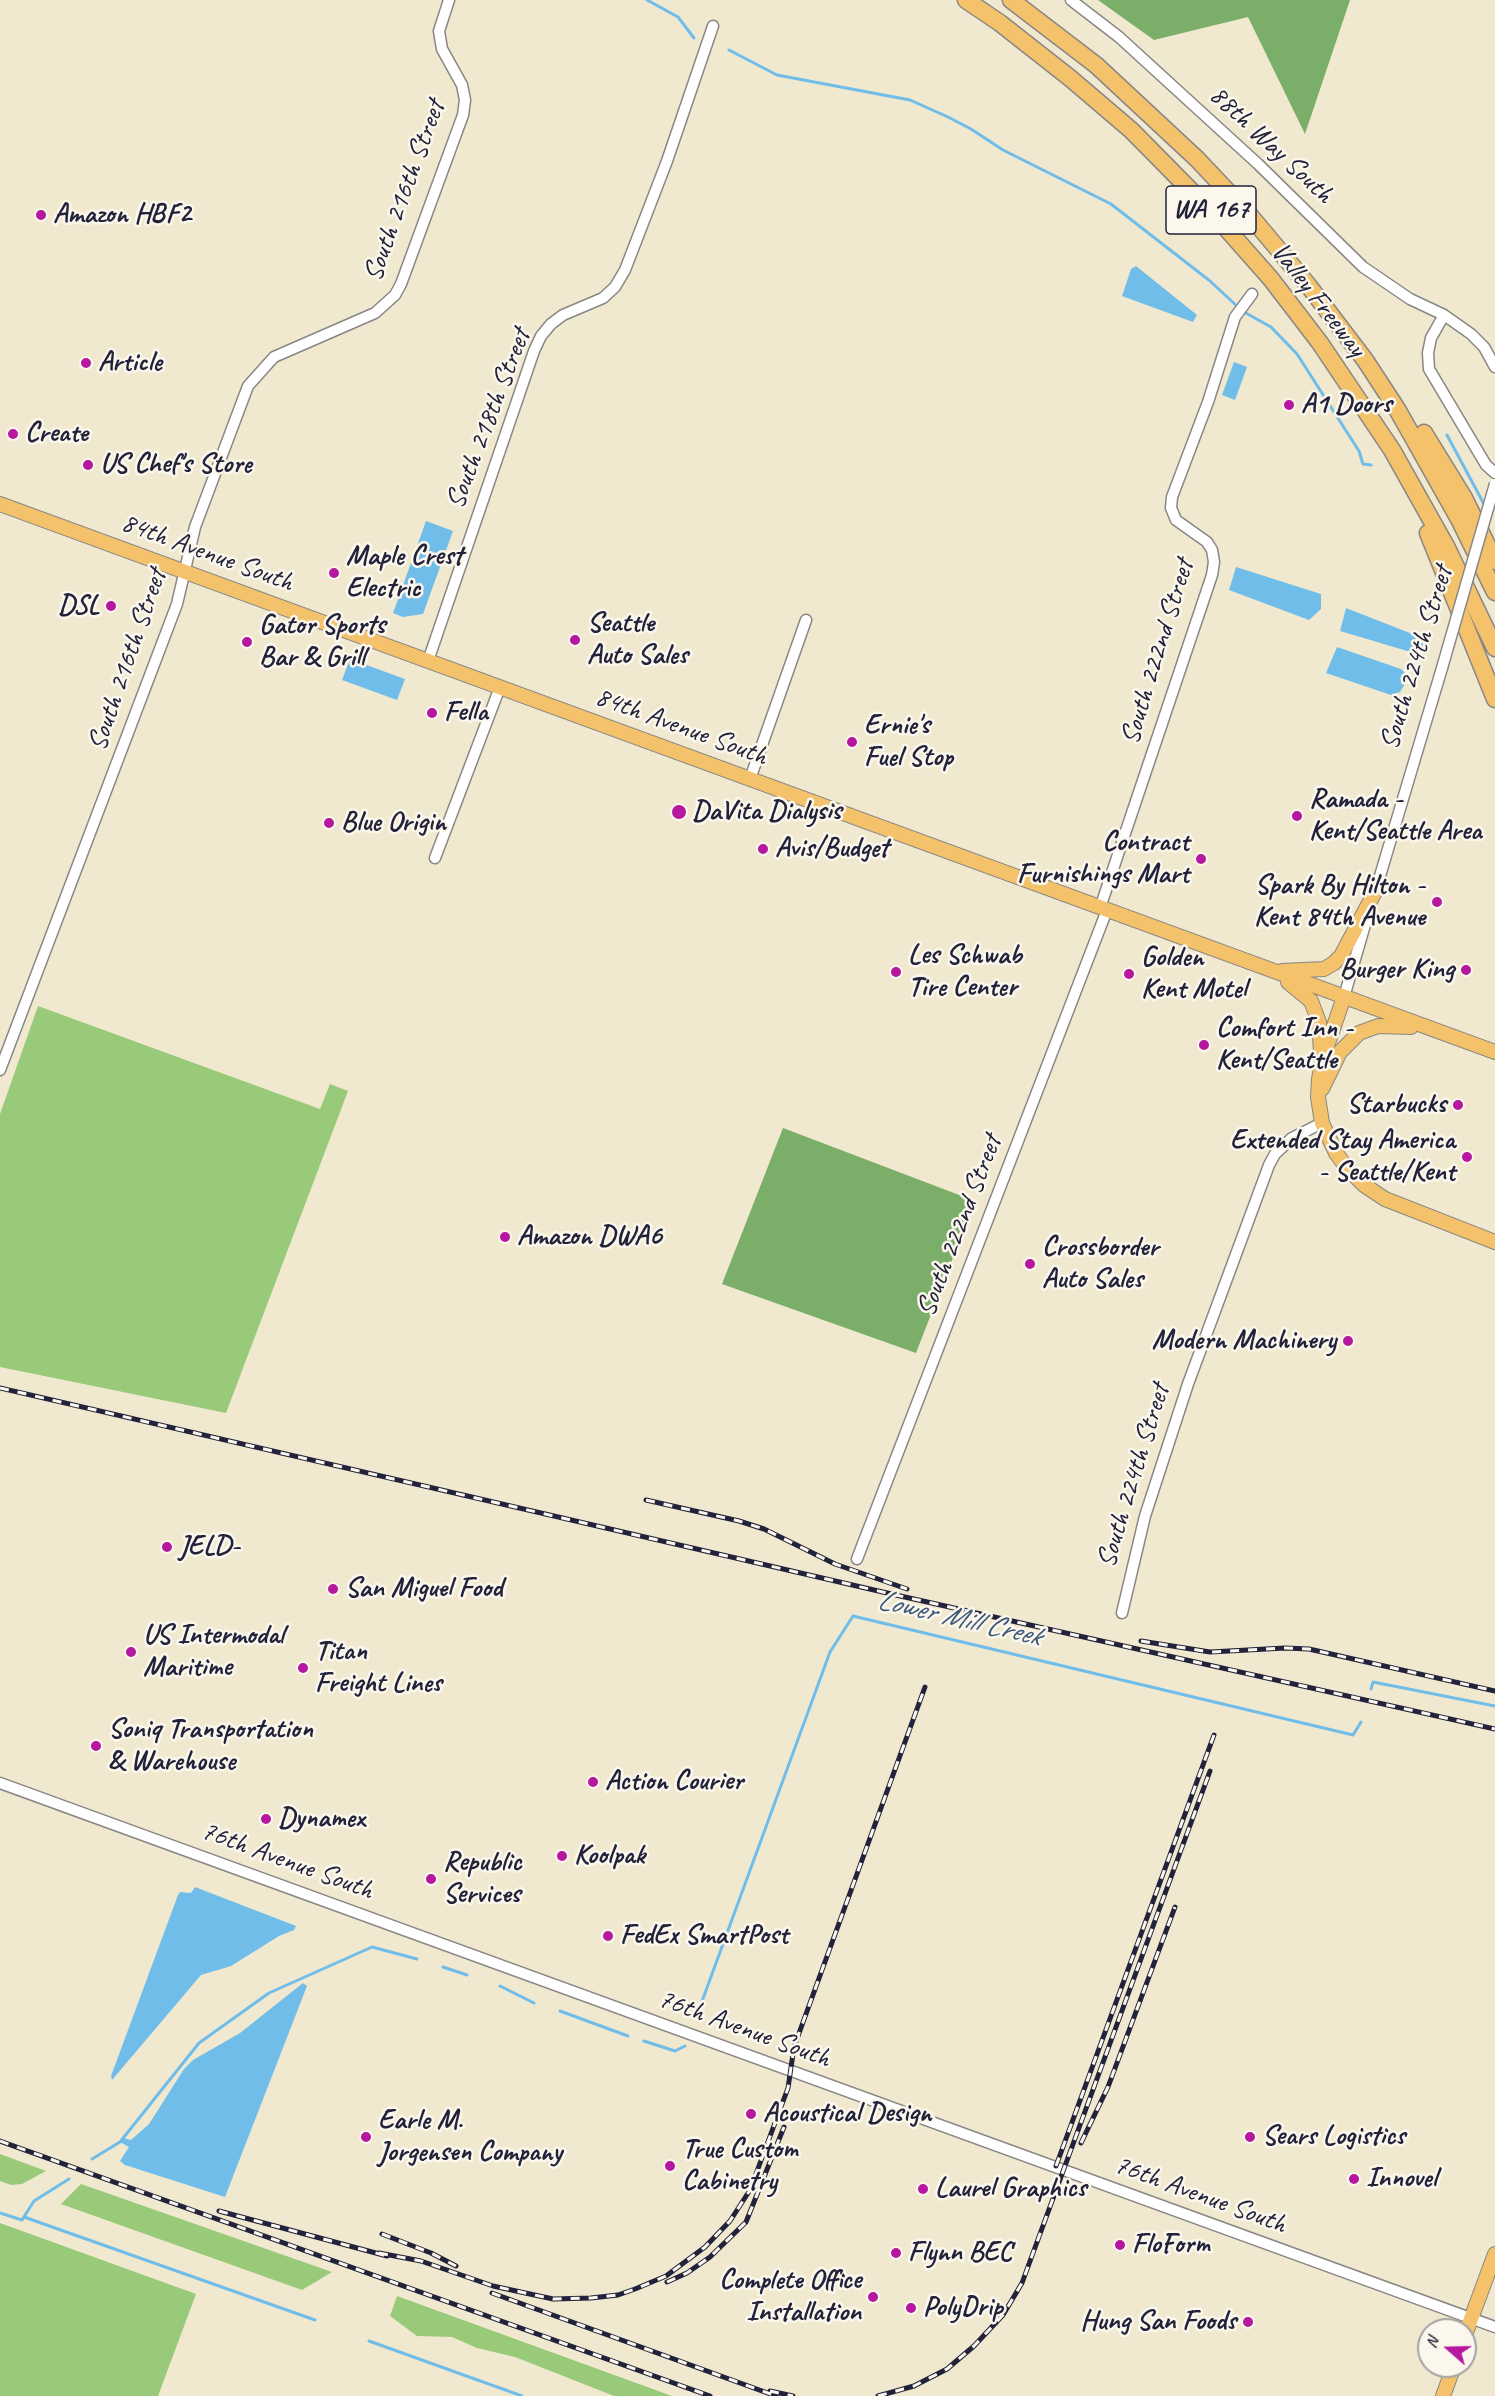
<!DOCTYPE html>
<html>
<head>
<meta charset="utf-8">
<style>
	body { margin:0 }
	#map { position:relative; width:1495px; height:2396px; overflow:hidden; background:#f0e9cf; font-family:Caveat,sans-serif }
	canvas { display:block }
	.north { position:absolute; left:1417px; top:2318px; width:60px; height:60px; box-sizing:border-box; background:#fbf7ec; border:2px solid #a4a2a5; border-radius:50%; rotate:290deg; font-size:16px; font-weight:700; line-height:24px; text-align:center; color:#22223b }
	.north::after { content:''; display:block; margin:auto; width:21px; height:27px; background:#b5179e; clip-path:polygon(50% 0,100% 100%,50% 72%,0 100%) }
</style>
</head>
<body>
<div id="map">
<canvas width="1495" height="2396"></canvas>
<div class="north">N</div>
</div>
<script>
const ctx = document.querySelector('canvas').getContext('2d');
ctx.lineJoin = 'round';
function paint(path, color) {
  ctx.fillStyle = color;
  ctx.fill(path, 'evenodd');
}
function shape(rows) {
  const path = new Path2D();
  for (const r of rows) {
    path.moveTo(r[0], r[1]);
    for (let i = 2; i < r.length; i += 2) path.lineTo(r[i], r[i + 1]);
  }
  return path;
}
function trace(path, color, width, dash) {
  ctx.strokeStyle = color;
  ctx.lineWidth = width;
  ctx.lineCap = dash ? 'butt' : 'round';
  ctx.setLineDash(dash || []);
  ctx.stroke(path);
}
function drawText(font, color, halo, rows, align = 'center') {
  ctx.font = font + ' Caveat,sans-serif';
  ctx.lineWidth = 5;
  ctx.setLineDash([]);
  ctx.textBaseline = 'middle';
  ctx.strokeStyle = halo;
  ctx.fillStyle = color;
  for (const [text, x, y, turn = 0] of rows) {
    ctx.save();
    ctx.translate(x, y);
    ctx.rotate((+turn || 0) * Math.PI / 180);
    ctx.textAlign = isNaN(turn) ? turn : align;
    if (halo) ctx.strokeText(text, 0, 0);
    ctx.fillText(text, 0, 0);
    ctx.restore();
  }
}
paint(shape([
	[38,1006,320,1109,330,1084,348,1091,226,1413,0,1367,0,1114],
	[0,2154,46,2171,22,2184,11,2185,0,2181],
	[81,2184,332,2272,302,2290,61,2204],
	[0,2223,196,2294,158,2396,0,2396],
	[397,2296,672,2396,614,2396,515,2357,477,2348,452,2337,417,2336,390,2316]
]), '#99ca79');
paint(shape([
	[1098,0,1350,0,1305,134,1248,17,1154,40],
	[783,1128,975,1201,916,1353,722,1284]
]), '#7aae69');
paint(shape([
	[1136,266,1197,315,1193,322,1122,296,1131,269],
	[1234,362,1247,367,1235,400,1222,395],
	[426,521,453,531,423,614,403,617,393,613],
	[1236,567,1321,594,1321,609,1309,620,1229,590],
	[1346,608,1420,637,1424,644,1421,651,1414,653,1340,631],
	[1337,647,1401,669,1406,674,1406,682,1400,692,1391,695,1326,673],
	[350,659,405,679,397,700,342,680],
	[195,1887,296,1926,294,1930,279,1936,231,1966,201,1975,112,2080,111,2076,178,1895,180,1892,191,1893],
	[303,1983,307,1986,225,2197,125,2165,120,2161,129,2147,120,2142,123,2138,131,2140,149,2124,184,2069,193,2060,240,2033]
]), '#70bdea');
trace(shape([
	[647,0,678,17,694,38],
	[729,50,777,75,910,100,948,117,971,129,1003,150,1111,204,1210,281,1239,308],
	[1244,312,1271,327,1297,354,1359,451,1363,464,1371,465],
	[1447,435,1485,506],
	[1371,1689,1373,1682,1495,1706],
	[443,1967,467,1975],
	[500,1986,534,2003],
	[560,2011,628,2036],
	[697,2015,830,1652,853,1616,1353,1735,1361,1722],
	[644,2041,675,2051,685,2046],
	[92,2159,120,2142,199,2043,269,1993,372,1947,417,1959],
	[0,2213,22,2220,34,2201,69,2179],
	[24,2217,315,2320],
	[369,2341,522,2396]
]), '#70bdea', 3);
const minor = shape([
	[1071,0,1119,37,1258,164,1363,267,1410,299,1444,315,1471,334,1484,347,1495,367],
	[1444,315,1431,338,1428,353,1429,369,1486,465,1495,473],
	[428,661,534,351,541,336,551,324,563,315,603,298,615,287,625,270,667,161,713,26],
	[750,779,806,620],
	[435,858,500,687],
	[1374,896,1442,668],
	[1100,908,1212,575,1214,562,1212,550,1207,542,1176,520,1171,508,1172,497,1208,402,1235,317,1252,294],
	[1344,997,1369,911],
	[0,1070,177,604,195,527,248,386,274,357,375,313,395,295,401,284,463,115,465,100,462,85,442,49,439,31,449,0],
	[857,1559,1107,910],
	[1122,1613,1145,1516,1188,1384,1269,1165,1275,1154,1292,1138,1322,1123],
	[0,1783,1495,2327]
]);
const major = shape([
	[0,504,1495,1052],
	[1282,971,1324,969,1334,963,1341,956,1376,890],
	[1288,982,1311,1001,1319,1022,1321,1052],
	[1344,997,1324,1055,1319,1079,1318,1097,1322,1123,1336,1153,1347,1168,1364,1185,1385,1199,1495,1242],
	[1322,1089,1340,1052,1359,1033,1378,1026,1411,1027],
	[1465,2335,1495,2254],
	[1443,2396,1454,2366]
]);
const highway = shape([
	[966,0,1000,23,1070,78,1131,130,1211,211,1271,279,1320,343,1392,450,1447,548,1495,648],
	[1011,0,1096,65,1197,159,1247,212,1308,285,1365,360,1397,409,1459,519,1495,592],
	[1424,433,1464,498,1495,561],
	[1428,533,1495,699]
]);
trace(minor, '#898685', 13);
trace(major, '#898685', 16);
trace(highway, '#898685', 19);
trace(minor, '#fff', 10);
trace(major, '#f3c26a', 14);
trace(highway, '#f3c26a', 16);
const rail = shape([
	[0,1388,887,1593,1495,1729],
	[646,1500,739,1521,764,1529,835,1564,907,1589],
	[1141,1641,1210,1652,1285,1648,1309,1649,1495,1691],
	[0,2141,710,2396],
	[1081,2143,1108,2087,1175,1907],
	[1056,2166,1214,1735],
	[219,2211,387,2256],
	[382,2234,431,2253,456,2266],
	[379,2253,421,2261,493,2286,553,2299,591,2298,618,2295,635,2289,666,2276,705,2247,730,2221,750,2190,788,2088,794,2047,925,1687],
	[667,2282,687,2273,710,2257,746,2222,784,2127],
	[492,2293,776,2396],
	[770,2391,793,2396],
	[878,2396,914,2386,947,2369,974,2346,1003,2315,1022,2283,1210,1771]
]);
trace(rail, '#22223b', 5);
trace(rail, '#fbf7ec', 3, [9]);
const minorBridge = shape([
	[1442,668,1495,484]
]);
trace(minorBridge, '#898685', 13, []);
trace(minorBridge, '#fff', 10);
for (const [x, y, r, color] of [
	[41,215,6,"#b5179e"],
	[86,363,6,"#b5179e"],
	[1289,405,6,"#b5179e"],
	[13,434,6,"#b5179e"],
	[88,465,6,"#b5179e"],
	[334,573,6,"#b5179e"],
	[111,606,6,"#b5179e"],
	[575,640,6,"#b5179e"],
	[247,642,6,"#b5179e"],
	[432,713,6,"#b5179e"],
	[852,742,6,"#b5179e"],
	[679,812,8,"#b5179e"],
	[1297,816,6,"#b5179e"],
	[329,823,6,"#b5179e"],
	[763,849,6,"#b5179e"],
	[1201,859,6,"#b5179e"],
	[1437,902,6,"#b5179e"],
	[1466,970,6,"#b5179e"],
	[896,972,6,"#b5179e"],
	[1129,974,6,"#b5179e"],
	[1204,1045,6,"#b5179e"],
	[1458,1105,6,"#b5179e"],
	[1467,1157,6,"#b5179e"],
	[505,1237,6,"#b5179e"],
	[1030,1264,6,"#b5179e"],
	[1348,1341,6,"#b5179e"],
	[167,1547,6,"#b5179e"],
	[333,1589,6,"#b5179e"],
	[131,1652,6,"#b5179e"],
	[303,1668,6,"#b5179e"],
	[96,1746,6,"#b5179e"],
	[593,1782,6,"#b5179e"],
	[266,1819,6,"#b5179e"],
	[562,1856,6,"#b5179e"],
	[431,1879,6,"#b5179e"],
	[608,1936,6,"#b5179e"],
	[751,2114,6,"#b5179e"],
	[366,2137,6,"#b5179e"],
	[1250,2137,6,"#b5179e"],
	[670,2166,6,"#b5179e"],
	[1354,2179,6,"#b5179e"],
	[923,2189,6,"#b5179e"],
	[1120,2245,6,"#b5179e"],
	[896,2253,6,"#b5179e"],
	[873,2297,6,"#b5179e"],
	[911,2308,6,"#b5179e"],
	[1248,2322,6,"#b5179e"]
]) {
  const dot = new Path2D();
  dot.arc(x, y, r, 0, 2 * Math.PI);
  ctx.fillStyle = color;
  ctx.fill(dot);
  trace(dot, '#fbf7ec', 2);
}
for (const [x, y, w] of [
	[1211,210,90]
]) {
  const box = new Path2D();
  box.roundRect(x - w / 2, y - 24, w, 48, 4.5);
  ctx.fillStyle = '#fbf7ec';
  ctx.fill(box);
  trace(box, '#22223b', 1.5);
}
drawText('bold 27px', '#22223b', null, [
	["WA 167",1211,210]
]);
drawText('28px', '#22223b', '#fbf7ec', [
	["88th Way South",1271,145,43],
	["South 216th Street",405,191,-70],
	["Valley Freeway",1318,300,52],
	["South 218th Street",489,419,-69],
	["84th Avenue South",207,553,20],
	["South 222nd Street",1158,652,-73],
	["South 224th Street",1417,658,-73],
	["South 216th Street",128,660,-71],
	["84th Avenue South",681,727,20],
	["South 222nd Street",960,1226,-69],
	["South 224th Street",1134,1476,-73],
	["76th Avenue South",287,1861,20],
	["76th Avenue South",744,2029,20],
	["76th Avenue South",1200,2195,20]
]);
drawText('bold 28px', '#22223b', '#fbf7ec', [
	["Amazon HBF2",53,215],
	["Article",98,363],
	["A1 Doors",1301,405],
	["Create",25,434],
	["US Chef's Store",100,465],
	["Maple Crest",346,557],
	["Electric",346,589],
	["DSL",99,606,"right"],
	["Seattle",587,624],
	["Auto Sales",587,656],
	["Gator Sports",259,626],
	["Bar & Grill",259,658],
	["Fella",444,713],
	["Ernie's",864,726],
	["Fuel Stop",864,758],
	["Ramada -",1309,800],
	["Kent/Seattle Area",1309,832],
	["DaVita Dialysis",692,812],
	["Blue Origin",341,823],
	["Contract",1189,843,"right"],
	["Furnishings Mart",1189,875,"right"],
	["Avis/Budget",775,849],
	["Spark By Hilton -",1425,886,"right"],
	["Kent 84th Avenue",1425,918,"right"],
	["Les Schwab",908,956],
	["Tire Center",908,988],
	["Golden",1141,958],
	["Kent Motel",1141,990],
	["Burger King",1454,970,"right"],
	["Comfort Inn -",1216,1029],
	["Kent/Seattle",1216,1061],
	["Starbucks",1446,1105,"right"],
	["Extended Stay America",1455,1141,"right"],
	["- Seattle/Kent",1455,1173,"right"],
	["Amazon DWA6",517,1237],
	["Crossborder",1042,1248],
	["Auto Sales",1042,1280],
	["Modern Machinery",1336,1341,"right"],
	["JELD-",179,1547],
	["San Miguel Food",345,1589],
	["US Intermodal",143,1636],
	["Maritime",143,1668],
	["Titan",315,1652],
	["Freight Lines",315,1684],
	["Soniq Transportation",108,1730],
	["& Warehouse",108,1762],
	["Action Courier",605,1782],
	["Dynamex",278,1819],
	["Koolpak",574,1856],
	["Republic",443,1863],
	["Services",443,1895],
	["FedEx SmartPost",620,1936],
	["Acoustical Design",763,2114],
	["Earle M.",378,2121],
	["Jorgensen Company",378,2153],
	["Sears Logistics",1262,2137],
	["True Custom",682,2150],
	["Cabinetry",682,2182],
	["Innovel",1366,2179],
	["Laurel Graphics",935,2189],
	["FloForm",1132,2245],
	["Flynn BEC",908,2253],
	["Complete Office",861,2281,"right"],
	["Installation",861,2313,"right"],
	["PolyDrip",923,2308],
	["Hung San Foods",1236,2322,"right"]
], 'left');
drawText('italic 30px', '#3d5878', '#fbf7ec', [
	["Lower Mill Creek",959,1619,13]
]);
</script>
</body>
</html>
